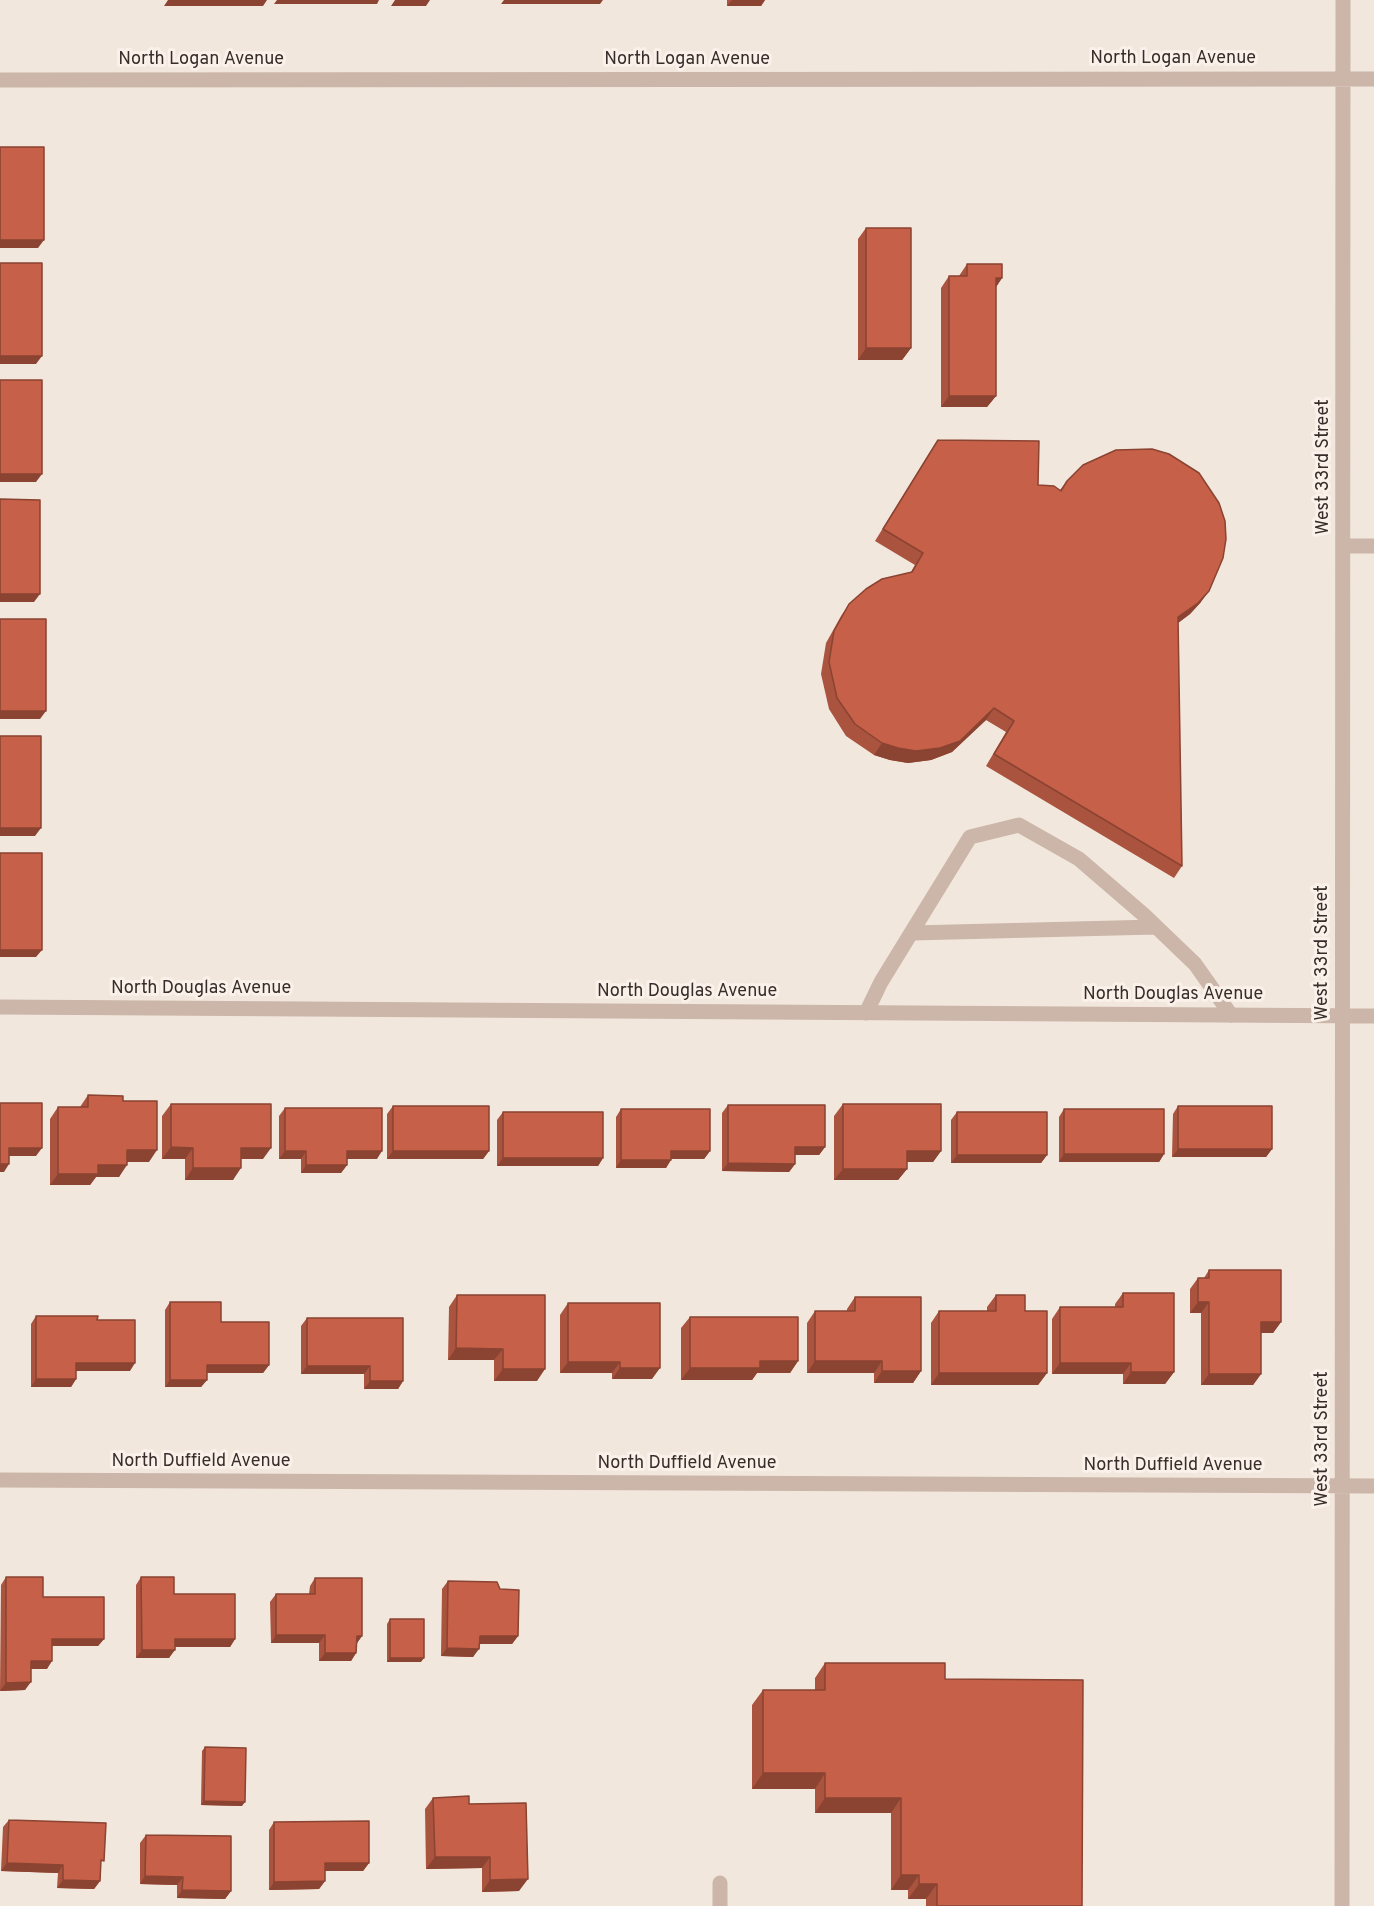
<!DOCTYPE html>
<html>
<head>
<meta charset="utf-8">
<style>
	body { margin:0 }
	canvas { display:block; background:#f2e7dd }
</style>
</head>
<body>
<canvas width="1374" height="1906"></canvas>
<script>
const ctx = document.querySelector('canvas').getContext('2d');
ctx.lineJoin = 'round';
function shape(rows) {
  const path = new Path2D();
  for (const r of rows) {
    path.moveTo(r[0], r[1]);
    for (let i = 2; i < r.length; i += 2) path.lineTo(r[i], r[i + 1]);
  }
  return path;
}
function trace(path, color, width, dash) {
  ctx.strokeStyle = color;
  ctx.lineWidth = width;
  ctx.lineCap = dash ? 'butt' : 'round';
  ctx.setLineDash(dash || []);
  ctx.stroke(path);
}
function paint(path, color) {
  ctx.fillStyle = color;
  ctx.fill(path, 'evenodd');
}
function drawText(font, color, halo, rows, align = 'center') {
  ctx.font = font + ' Overpass,sans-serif';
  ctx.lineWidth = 6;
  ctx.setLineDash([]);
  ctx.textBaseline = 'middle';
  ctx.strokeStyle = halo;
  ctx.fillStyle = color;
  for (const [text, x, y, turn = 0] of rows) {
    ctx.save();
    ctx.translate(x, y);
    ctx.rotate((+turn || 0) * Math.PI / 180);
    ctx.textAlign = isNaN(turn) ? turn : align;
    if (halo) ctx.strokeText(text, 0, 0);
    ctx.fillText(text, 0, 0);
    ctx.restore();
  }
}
trace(shape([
	[912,933,1156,927],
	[866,1013,881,982,970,837,1019,825,1079,859,1144,915,1195,964,1231,1015],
	[720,1883,720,1906]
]), '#cbb6a9', 15);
trace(shape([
	[0,80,1374,79],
	[1343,546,1374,546],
	[0,1007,1374,1016],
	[0,1480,1374,1486],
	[1342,1906,1343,0]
]), '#cbb6a9', 15);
paint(shape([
	[727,0,765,0,761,6,727,6],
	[866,228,911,348,902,360,858,360,858,239],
	[967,264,1002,278,996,287,996,396,987,407,941,407,941,288,949,276,959,276],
	[938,440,1038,485,1060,490,1067,481,1201,602,1190,614,1178,623,1182,866,1174,878,986,766,1006,732,986,720,952,752,931,760,908,763,890,760,874,755,846,736,829,709,821,674,826,643,841,616,849,604,911,572,915,565,875,541,930,452],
	[88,1095,123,1101,149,1162,127,1162,119,1177,96,1177,90,1185,50,1185,50,1119,58,1107,80,1107],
	[171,1104,263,1159,241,1159,233,1180,185,1180,185,1159,162,1159,162,1116],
	[843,1104,941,1151,933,1162,907,1162,907,1169,898,1180,834,1180,834,1116],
	[728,1105,825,1147,819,1155,795,1155,795,1164,789,1172,722,1171,722,1113],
	[393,1106,489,1151,483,1159,387,1159,387,1114],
	[1178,1106,1272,1149,1266,1157,1172,1157,1173,1114],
	[285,1108,377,1159,347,1159,347,1165,341,1173,301,1173,301,1159,279,1159,279,1116],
	[621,1109,710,1151,704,1159,671,1159,666,1168,616,1168,616,1117],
	[1064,1109,1164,1154,1159,1162,1059,1162,1059,1117],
	[503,1112,603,1158,598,1166,497,1166,497,1120],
	[957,1112,1047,1155,1041,1163,951,1163,951,1120],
	[1209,1270,1281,1322,1273,1333,1261,1333,1261,1374,1253,1385,1201,1385,1201,1313,1190,1313,1190,1289,1198,1278,1204,1278],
	[1123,1293,1174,1372,1165,1384,1123,1384,1123,1374,1052,1374,1052,1319,1060,1307,1115,1307,1115,1304],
	[457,1295,537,1381,494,1381,494,1360,448,1360,449,1307],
	[996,1295,1025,1311,1047,1373,1038,1385,931,1385,931,1323,939,1311,987,1311,987,1307],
	[855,1297,921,1371,913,1383,874,1383,874,1373,807,1373,807,1323,815,1311,847,1311,847,1309],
	[170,1302,221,1322,269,1365,263,1373,207,1373,207,1380,201,1387,165,1387,165,1310],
	[568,1303,652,1379,612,1379,612,1373,560,1373,560,1315],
	[36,1316,97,1320,130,1371,76,1371,76,1379,71,1387,31,1387,31,1324],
	[690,1317,798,1361,790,1373,757,1373,752,1380,681,1380,681,1328],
	[307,1318,403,1381,398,1389,364,1389,364,1374,301,1374,301,1326],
	[6,1577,43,1597,104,1639,98,1646,52,1646,47,1669,31,1669,25,1690,0,1691,1,1585],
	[141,1577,174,1594,235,1639,230,1647,175,1647,169,1658,136,1658,136,1585],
	[315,1578,362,1636,357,1643,356,1653,351,1661,319,1661,319,1643,271,1643,270,1602,276,1594,309,1594,310,1586],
	[448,1581,518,1636,512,1644,479,1644,473,1657,441,1656,442,1589],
	[390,1619,421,1662,387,1662,387,1624],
	[825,1663,945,1679,1082,1906,926,1906,926,1899,908,1899,908,1890,891,1890,891,1813,815,1813,815,1789,752,1789,752,1705,763,1690,815,1690,815,1678],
	[205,1747,242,1806,201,1805,202,1751],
	[433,1798,469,1804,519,1891,482,1892,482,1868,426,1869,425,1809],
	[9,1820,101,1866,100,1881,94,1889,57,1888,58,1873,1,1871,3,1827],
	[274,1822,369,1863,363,1871,325,1871,325,1881,319,1889,269,1890,269,1830],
	[146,1835,231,1891,225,1899,177,1898,177,1885,140,1884,140,1843]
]), '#aa533e');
paint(shape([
	[168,0,267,0,263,6,164,6],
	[277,0,379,0,377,4,274,4],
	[395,0,430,0,426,6,391,6],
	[504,0,603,0,600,4,501,4],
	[732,0,765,0,761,6,727,6],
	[0,240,44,240,38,248,0,248],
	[996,278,1002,278,994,290],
	[866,348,911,348,902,360,858,360],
	[0,356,42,356,36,364,0,364],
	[949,396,996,396,987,407,941,407],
	[0,474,42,474,36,482,0,482],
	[1209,591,1201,602,1190,614,1170,629,1178,617],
	[0,594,40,594,34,602,0,602],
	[994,708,986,720,952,752,931,760,908,763,890,760,874,755,882,743],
	[0,711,46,711,40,719,0,719],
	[0,828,41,828,35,836,0,836],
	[0,950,42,950,36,957,0,957],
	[171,1147,193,1148,185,1159,162,1159],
	[795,1147,825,1147,819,1155,789,1155],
	[9,1148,42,1148,36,1156,4,1156],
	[241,1148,271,1148,263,1159,233,1159],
	[1178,1149,1272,1149,1266,1157,1172,1157],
	[127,1150,157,1150,149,1162,119,1162],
	[285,1151,306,1151,301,1159,279,1159],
	[347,1151,382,1151,377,1159,341,1159],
	[393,1151,489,1151,483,1159,387,1159],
	[671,1151,710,1151,704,1159,666,1159],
	[907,1151,941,1151,933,1162,898,1162],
	[1064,1154,1164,1154,1159,1162,1059,1162],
	[957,1155,1047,1155,1041,1163,951,1163],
	[503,1158,603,1158,598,1166,497,1166],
	[621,1160,671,1160,666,1168,616,1168],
	[728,1163,795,1164,789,1172,722,1171],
	[0,1164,9,1164,4,1172,0,1172],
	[98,1165,127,1165,119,1177,96,1177,90,1185,50,1185,58,1174],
	[306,1165,347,1165,341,1173,301,1173],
	[193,1168,241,1168,233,1180,185,1180],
	[843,1169,907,1169,898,1180,834,1180],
	[1198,1302,1209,1302,1201,1313,1190,1313],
	[1261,1322,1281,1322,1273,1333,1253,1333],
	[456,1348,503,1349,494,1360,448,1360],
	[760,1361,798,1361,790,1373,757,1373,752,1380,681,1380,690,1368],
	[815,1361,882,1361,874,1373,807,1373],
	[568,1362,620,1362,612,1373,560,1373],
	[76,1363,135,1363,130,1371,71,1371],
	[1060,1363,1131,1363,1123,1374,1052,1374],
	[207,1365,269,1365,263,1373,201,1373],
	[307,1366,370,1366,364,1374,301,1374],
	[620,1368,660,1368,652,1379,612,1379],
	[503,1369,545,1369,537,1381,494,1381],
	[882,1371,921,1371,913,1383,874,1383],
	[1131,1372,1174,1372,1165,1384,1123,1384],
	[939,1373,1047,1373,1038,1385,931,1385],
	[1209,1374,1261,1374,1253,1385,1201,1385],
	[36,1379,76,1379,71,1387,31,1387],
	[170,1380,207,1380,201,1387,165,1387],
	[370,1381,403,1381,398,1389,364,1389],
	[276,1635,325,1635,319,1643,271,1643],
	[357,1636,362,1636,357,1643],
	[480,1636,518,1636,512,1644,474,1644],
	[52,1639,104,1639,98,1646,47,1646],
	[175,1639,235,1639,230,1647,169,1647],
	[447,1648,479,1649,473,1657,441,1656],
	[142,1650,175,1650,169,1658,136,1658],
	[325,1653,356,1653,351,1661,319,1661],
	[390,1658,424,1658,421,1662,387,1662],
	[31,1661,52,1661,47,1669,25,1669],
	[31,1682,25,1690,0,1691,6,1683],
	[763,1773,825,1773,815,1789,752,1789],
	[825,1798,901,1798,891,1813,815,1813],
	[204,1801,245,1802,242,1806,201,1805],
	[435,1857,490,1857,482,1868,426,1869],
	[7,1863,63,1865,58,1873,1,1871],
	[325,1863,369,1863,363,1871,319,1871],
	[901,1875,919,1875,908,1890,891,1890],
	[145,1876,183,1877,177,1885,140,1884],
	[528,1879,519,1891,482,1892,490,1880],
	[63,1880,100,1881,94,1889,57,1888],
	[325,1881,319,1889,269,1890,274,1882],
	[919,1884,937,1884,926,1899,908,1899],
	[182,1890,231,1891,225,1899,177,1898]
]), '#8b4332');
const building = shape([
	[0,147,44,147,44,240,0,240,0,147],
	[866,228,911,228,911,348,866,348,866,228],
	[0,263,42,263,42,356,0,356,0,263],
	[967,264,1002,264,1002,278,996,278,996,396,949,396,949,276,967,276,967,264],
	[0,380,42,380,42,474,0,474,0,380],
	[938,440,1039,441,1038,485,1054,486,1061,491,1067,481,1083,465,1116,450,1152,449,1169,454,1199,473,1219,503,1225,521,1226,539,1223,558,1209,591,1198,603,1178,617,1182,866,994,754,1014,721,994,708,960,741,940,748,916,751,898,748,882,743,855,724,837,698,829,662,834,631,849,604,866,589,882,579,912,572,923,553,883,529,938,440],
	[0,499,40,500,40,594,0,594,0,499],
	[0,619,46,619,46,711,0,711,0,619],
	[0,736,41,736,41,828,0,828,0,736],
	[0,853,42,853,42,950,0,950,0,853],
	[88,1095,123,1096,123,1101,157,1101,157,1150,127,1150,127,1165,98,1165,98,1174,58,1174,58,1107,88,1107,88,1095],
	[0,1103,42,1103,42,1148,9,1148,9,1164,0,1164,0,1103],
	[171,1104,271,1104,271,1148,241,1148,241,1168,193,1168,193,1148,171,1147,171,1104],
	[843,1104,941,1104,941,1151,907,1151,907,1169,843,1169,843,1104],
	[728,1105,825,1105,825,1147,795,1147,795,1164,728,1163,728,1105],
	[393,1106,489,1106,489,1151,393,1151,393,1106],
	[1178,1106,1272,1106,1272,1149,1178,1149,1178,1106],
	[285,1108,382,1108,382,1151,347,1151,347,1165,306,1165,306,1151,285,1151,285,1108],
	[621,1109,710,1109,710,1151,671,1151,671,1160,621,1160,621,1109],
	[1064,1109,1164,1109,1164,1154,1064,1154,1064,1109],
	[503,1112,603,1112,603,1158,503,1158,503,1112],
	[957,1112,1047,1112,1047,1155,957,1155,957,1112],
	[1209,1270,1281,1270,1281,1322,1261,1322,1261,1374,1209,1374,1209,1302,1198,1302,1198,1278,1209,1278,1209,1270],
	[1123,1293,1174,1293,1174,1372,1131,1372,1131,1363,1060,1363,1060,1307,1123,1307,1123,1293],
	[457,1295,545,1295,545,1369,503,1369,503,1349,456,1348,457,1295],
	[996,1295,1025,1295,1025,1311,1047,1311,1047,1373,939,1373,939,1311,996,1311,996,1295],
	[855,1297,921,1297,921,1371,882,1371,882,1361,815,1361,815,1311,855,1311,855,1297],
	[170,1302,221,1302,221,1322,269,1322,269,1365,207,1365,207,1380,170,1380,170,1302],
	[568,1303,660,1303,660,1368,620,1368,620,1362,568,1362,568,1303],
	[36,1316,98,1316,97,1320,135,1320,135,1363,76,1363,76,1379,36,1379,36,1316],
	[690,1317,798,1317,798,1361,760,1361,760,1368,690,1368,690,1317],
	[307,1318,403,1318,403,1381,370,1381,370,1366,307,1366,307,1318],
	[6,1577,43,1577,43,1597,104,1597,104,1639,52,1639,52,1661,31,1661,31,1682,6,1683,6,1577],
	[141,1577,174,1577,174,1594,235,1594,235,1639,175,1639,175,1650,142,1650,141,1577],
	[315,1578,362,1578,362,1636,357,1636,356,1653,325,1653,325,1635,276,1635,276,1594,315,1594,315,1578],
	[448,1581,497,1582,500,1589,519,1590,518,1636,480,1636,479,1649,447,1648,448,1581],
	[390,1619,424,1619,424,1658,390,1658,390,1619],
	[825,1663,945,1663,945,1679,1083,1680,1082,1906,937,1906,937,1884,919,1884,919,1875,901,1875,901,1798,825,1798,825,1773,763,1773,763,1690,825,1690,825,1663],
	[205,1747,246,1748,245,1802,204,1801,205,1747],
	[469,1796,469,1804,526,1803,528,1879,490,1880,490,1857,435,1857,433,1798,469,1796],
	[9,1820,106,1823,104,1861,101,1860,100,1881,63,1880,63,1865,7,1863,9,1820],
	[369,1821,369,1863,325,1863,325,1881,274,1882,274,1822,369,1821],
	[146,1835,231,1836,231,1891,182,1890,183,1877,145,1876,146,1835]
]);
paint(building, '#c66048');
trace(building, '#8b4332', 1.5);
drawText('18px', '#382d29', '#faf2ea', [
	["North Logan Avenue",1173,59],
	["North Logan Avenue",201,60],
	["North Logan Avenue",687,60],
	["West 33rd Street",1324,467,-90],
	["West 33rd Street",1323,953,-90],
	["North Douglas Avenue",201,989],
	["North Douglas Avenue",687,992],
	["North Douglas Avenue",1173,995],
	["West 33rd Street",1323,1439,-90],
	["North Duffield Avenue",201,1462],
	["North Duffield Avenue",687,1464],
	["North Duffield Avenue",1173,1466]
]);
</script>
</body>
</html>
